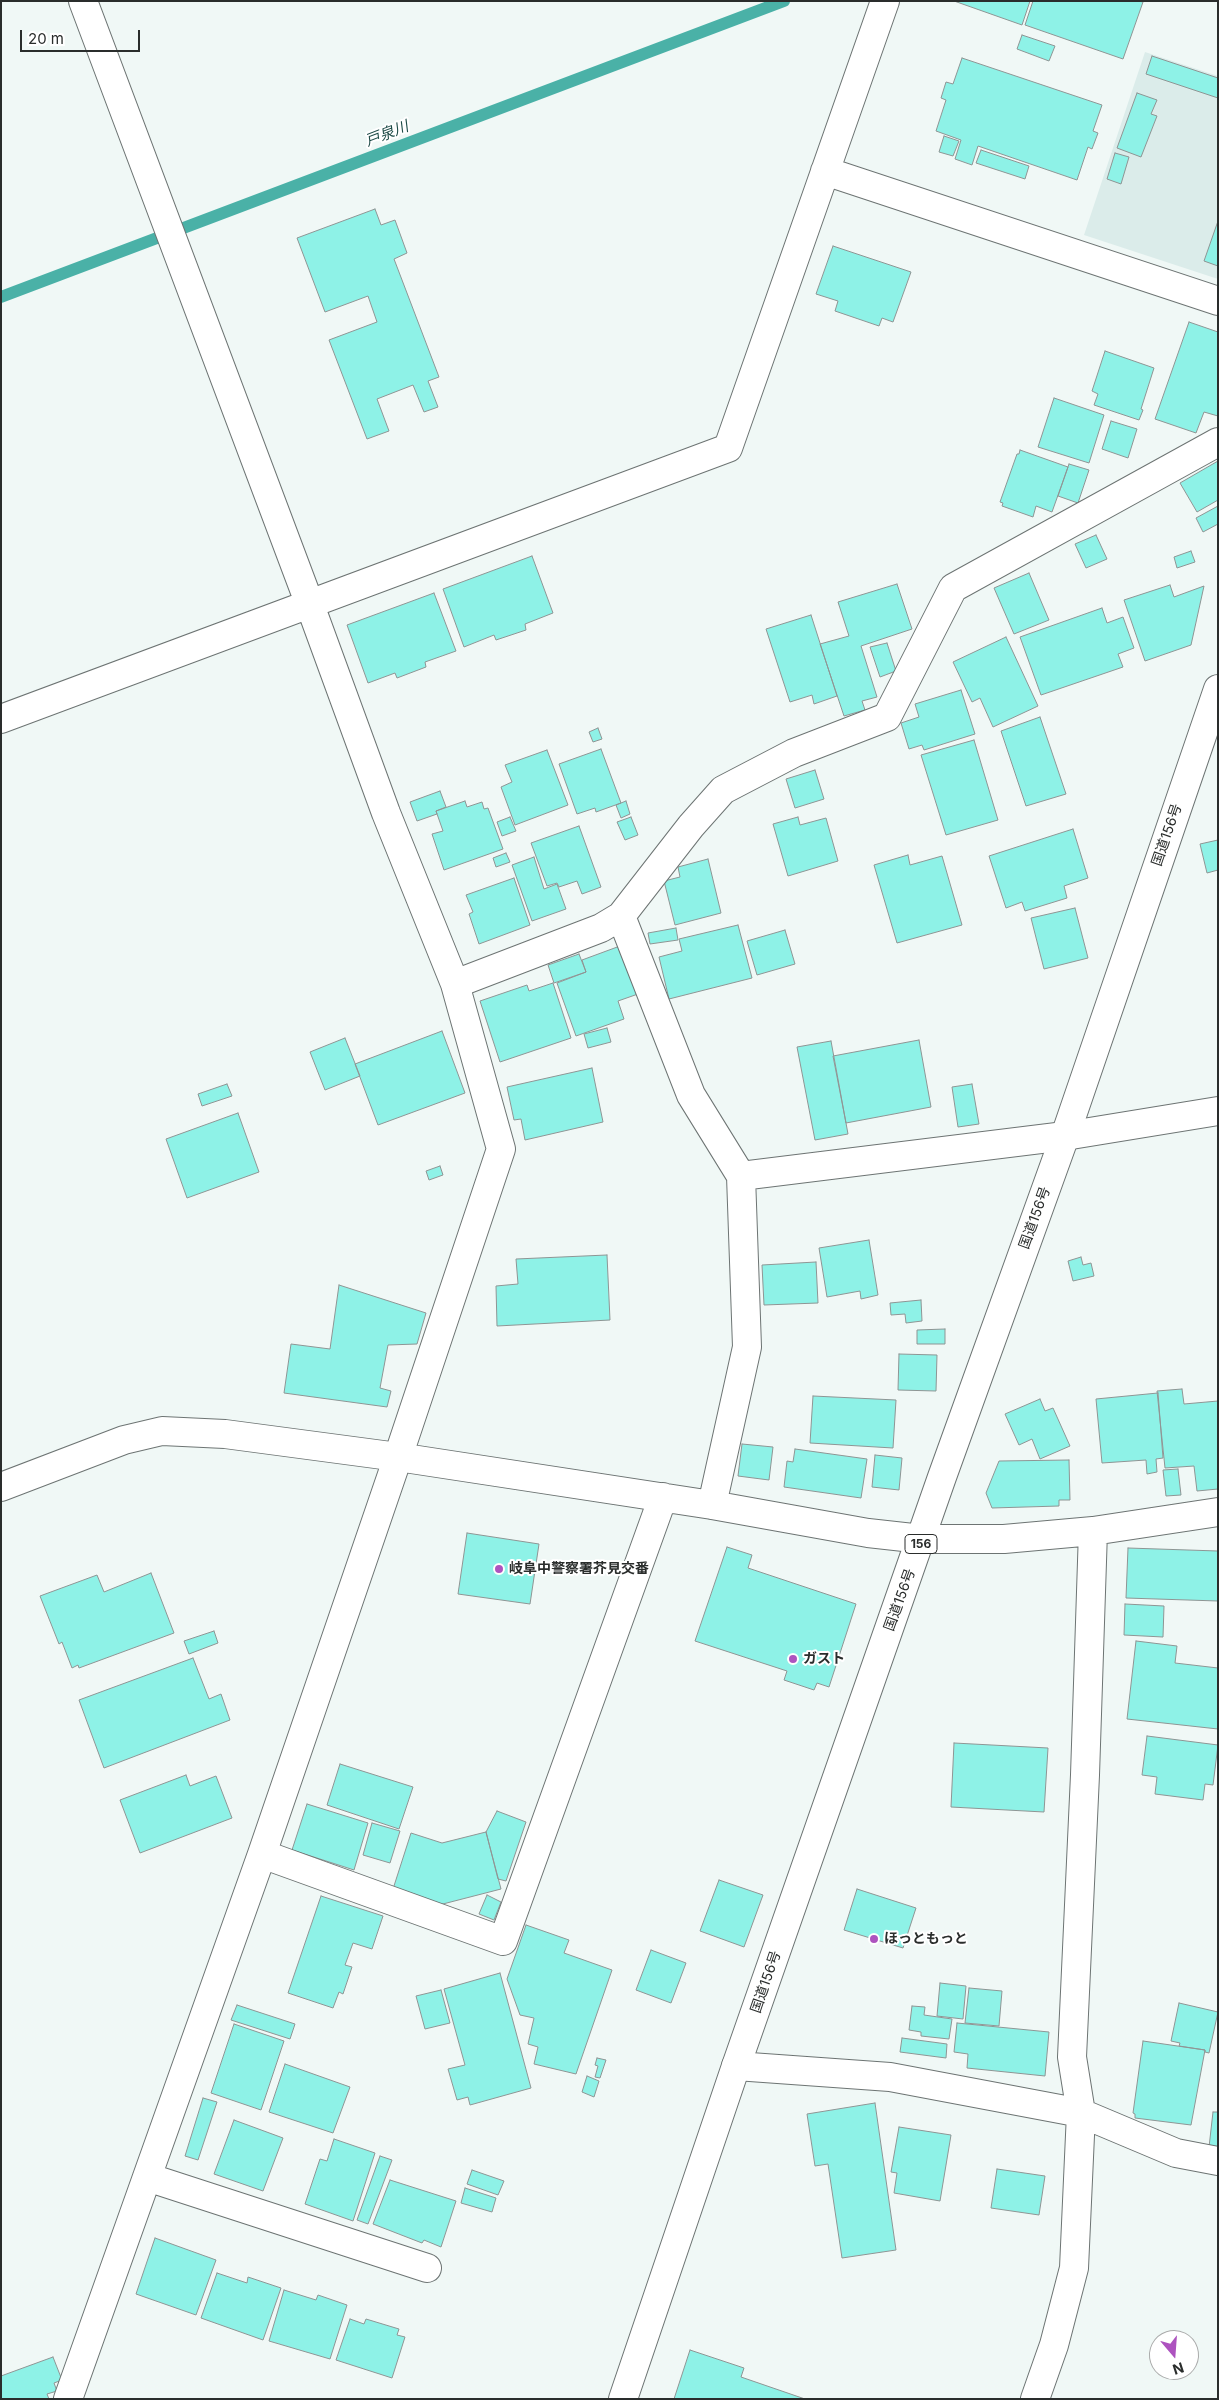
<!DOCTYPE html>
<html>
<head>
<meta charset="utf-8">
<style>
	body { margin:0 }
	#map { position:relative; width:1219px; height:2400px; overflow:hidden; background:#f0f8f6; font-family:Inter,sans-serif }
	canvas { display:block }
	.frame { position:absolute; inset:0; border:2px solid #2a2d2c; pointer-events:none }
	.north { position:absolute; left:1149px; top:2330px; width:50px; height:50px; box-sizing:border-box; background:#fff; border:1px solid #aaabab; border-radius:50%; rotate:162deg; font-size:14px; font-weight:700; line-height:20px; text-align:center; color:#2a2d2c }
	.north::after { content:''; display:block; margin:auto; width:18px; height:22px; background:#ad53bf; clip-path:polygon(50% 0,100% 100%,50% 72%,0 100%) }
	.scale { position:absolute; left:20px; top:30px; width:120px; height:22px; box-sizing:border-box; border:2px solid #2a2d2c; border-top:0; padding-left:6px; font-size:15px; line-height:18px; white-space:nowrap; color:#2a2d2c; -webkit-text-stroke:4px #fff; paint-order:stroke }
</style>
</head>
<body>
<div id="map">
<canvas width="1219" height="2400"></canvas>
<div class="frame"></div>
<div class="north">N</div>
<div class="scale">20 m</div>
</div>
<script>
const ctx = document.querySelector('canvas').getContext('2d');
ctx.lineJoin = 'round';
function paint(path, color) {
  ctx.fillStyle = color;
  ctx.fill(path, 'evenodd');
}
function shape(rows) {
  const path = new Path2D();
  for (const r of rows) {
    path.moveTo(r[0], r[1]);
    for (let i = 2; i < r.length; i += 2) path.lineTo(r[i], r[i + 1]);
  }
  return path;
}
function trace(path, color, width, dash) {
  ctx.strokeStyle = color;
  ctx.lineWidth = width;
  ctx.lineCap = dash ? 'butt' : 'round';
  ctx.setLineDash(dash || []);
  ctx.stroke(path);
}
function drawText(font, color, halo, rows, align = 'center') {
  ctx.font = font + ' Inter,"Noto Sans JP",sans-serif';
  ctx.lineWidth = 4;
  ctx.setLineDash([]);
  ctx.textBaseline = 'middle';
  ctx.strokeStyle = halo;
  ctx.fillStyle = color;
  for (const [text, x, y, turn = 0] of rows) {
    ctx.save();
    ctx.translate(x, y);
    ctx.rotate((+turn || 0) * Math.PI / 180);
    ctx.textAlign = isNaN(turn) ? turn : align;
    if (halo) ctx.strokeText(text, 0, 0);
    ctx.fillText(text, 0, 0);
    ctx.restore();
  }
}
paint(shape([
	[1145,52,1218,76,1218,279,1084,235]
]), '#dbecea');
trace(shape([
	[1,297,784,1]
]), '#4ab1a7', 12);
const building = shape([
	[954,1,1030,1,1022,25,954,1],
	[1033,1,1139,1,1143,2,1123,59,1025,25,1033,1],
	[1022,35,1055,46,1049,61,1017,49,1022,35],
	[1152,56,1218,78,1218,98,1146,74,1152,56],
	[962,58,1102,105,1093,131,1098,133,1092,149,1088,147,1077,180,978,146,972,165,955,159,961,140,936,131,946,100,941,98,946,82,953,84,962,58],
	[1137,93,1157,100,1151,114,1157,116,1141,157,1117,148,1137,93],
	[944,136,959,141,953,156,939,152,944,136],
	[981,150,1029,166,1025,179,976,163,981,150],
	[1115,153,1129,157,1121,184,1107,179,1115,153],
	[375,209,381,225,395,220,407,253,394,259,439,377,428,381,438,407,424,412,413,385,377,399,389,431,367,439,329,340,377,322,368,296,325,312,297,238,375,209],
	[1218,221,1218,266,1204,261,1218,221],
	[833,246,911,272,893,322,882,318,879,326,835,311,838,301,816,294,833,246],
	[1189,322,1218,332,1218,416,1204,412,1196,433,1155,419,1189,322],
	[1105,351,1154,368,1141,409,1143,410,1139,420,1094,405,1098,394,1092,391,1105,351],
	[1054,398,1104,415,1089,463,1038,447,1054,398],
	[1111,421,1137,429,1128,458,1102,449,1111,421],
	[1020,450,1068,467,1052,512,1036,506,1033,517,1002,506,1003,503,1000,502,1017,454,1019,454,1020,450],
	[1218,461,1218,500,1197,512,1180,483,1218,461],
	[1069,464,1089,470,1078,503,1058,496,1069,464],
	[1218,506,1218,524,1203,532,1196,518,1218,506],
	[1096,535,1107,559,1086,568,1075,544,1096,535],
	[1191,551,1195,562,1177,568,1174,557,1191,551],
	[532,556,553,613,525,624,526,630,496,640,494,635,464,647,443,589,532,556],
	[1029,573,1049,620,1014,634,994,588,1029,573],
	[897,584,912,629,861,646,877,697,862,701,865,710,844,716,820,644,849,636,838,602,897,584],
	[1170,585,1174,597,1204,586,1191,645,1145,661,1124,600,1170,585],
	[434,593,456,651,425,662,426,667,397,678,395,673,368,683,347,625,434,593],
	[1102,608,1107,623,1123,617,1134,648,1118,654,1123,667,1041,695,1020,637,1102,608],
	[811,615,837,696,814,704,812,695,790,702,766,629,811,615],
	[1006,637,1038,706,993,727,980,698,972,702,953,662,1006,637],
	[887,643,896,671,880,677,870,647,887,643],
	[961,690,975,734,924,750,922,745,909,749,901,723,919,717,915,704,961,690],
	[1040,717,1066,794,1026,806,1001,731,1040,717],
	[598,728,602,739,593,742,589,732,598,728],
	[974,740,998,820,946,835,921,755,974,740],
	[601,749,621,803,596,812,595,808,577,814,559,764,601,749],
	[547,750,568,805,515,825,501,787,512,782,505,765,547,750],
	[815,770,824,799,795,808,786,779,815,770],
	[440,791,446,807,436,811,437,814,417,821,410,802,440,791],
	[465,801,467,807,482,802,484,809,488,808,503,849,444,870,432,834,443,831,436,811,465,801],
	[626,801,630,814,621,818,616,805,626,801],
	[510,817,516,831,502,836,497,822,510,817],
	[631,817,638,835,625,840,617,822,631,817],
	[798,817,800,825,826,818,838,861,788,876,773,824,798,817],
	[579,826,601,887,582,894,577,881,559,887,557,883,547,886,531,843,579,826],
	[1073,829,1088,878,1064,886,1067,898,1025,911,1022,902,1006,908,989,856,1073,829],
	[1218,840,1218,870,1207,873,1200,844,1218,840],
	[506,853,510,862,496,867,493,858,506,853],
	[908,855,910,865,942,856,962,925,897,943,874,865,908,855],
	[534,857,544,889,557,884,566,909,532,921,512,865,534,857],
	[708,859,721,913,675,925,664,881,680,877,678,867,708,859],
	[514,878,530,925,479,944,469,914,473,912,466,895,514,878],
	[1075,908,1088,958,1044,969,1031,918,1075,908],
	[738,925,752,978,669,999,659,957,682,951,679,939,738,925],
	[676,928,678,940,650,944,648,933,676,928],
	[785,930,795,964,757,975,747,941,785,930],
	[620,946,638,994,618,1001,624,1019,576,1036,557,983,586,972,582,960,620,946],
	[579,954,586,972,554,983,548,965,579,954],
	[553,983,571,1038,500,1062,480,1001,527,985,529,991,553,983],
	[607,1028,611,1042,588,1048,584,1034,607,1028],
	[442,1031,465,1093,378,1125,355,1064,442,1031],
	[345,1038,360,1076,325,1090,310,1052,345,1038],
	[919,1040,931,1107,846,1123,833,1056,919,1040],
	[831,1041,848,1134,815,1140,797,1047,831,1041],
	[592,1068,603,1122,525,1140,521,1119,514,1120,507,1087,592,1068],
	[227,1084,232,1096,202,1106,198,1094,227,1084],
	[972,1084,979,1124,958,1127,952,1087,972,1084],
	[238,1113,259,1172,187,1198,166,1139,238,1113],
	[440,1166,443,1175,429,1180,426,1171,440,1166],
	[869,1240,878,1295,861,1299,860,1291,827,1297,819,1248,869,1240],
	[607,1255,610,1320,497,1326,496,1286,518,1284,516,1259,607,1255],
	[1081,1257,1083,1265,1091,1263,1094,1276,1073,1281,1068,1261,1081,1257],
	[816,1262,818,1303,764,1305,762,1265,816,1262],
	[339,1285,426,1313,417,1344,388,1345,380,1388,391,1391,387,1407,284,1393,291,1344,330,1349,339,1285],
	[921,1300,922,1321,906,1323,905,1314,891,1315,890,1303,921,1300],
	[945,1329,945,1344,917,1344,917,1330,945,1329],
	[899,1354,937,1355,936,1391,898,1390,899,1354],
	[1182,1389,1184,1404,1218,1401,1218,1489,1197,1491,1194,1466,1165,1468,1157,1391,1182,1389],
	[1158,1393,1163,1458,1156,1459,1157,1472,1147,1474,1146,1460,1102,1463,1096,1399,1158,1393],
	[813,1396,896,1400,893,1448,810,1443,813,1396],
	[1040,1399,1045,1411,1053,1408,1070,1446,1040,1459,1032,1439,1019,1445,1005,1414,1040,1399],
	[742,1444,773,1447,769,1480,738,1476,742,1444],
	[795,1449,867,1459,861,1498,784,1487,787,1461,793,1462,795,1449],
	[875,1455,902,1458,899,1490,872,1487,875,1455],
	[1069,1460,1070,1500,1059,1500,1059,1506,992,1508,986,1493,999,1461,1069,1460],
	[1178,1469,1181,1495,1166,1496,1163,1470,1178,1469],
	[467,1533,539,1544,530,1604,458,1594,467,1533],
	[727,1547,752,1555,748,1568,856,1604,829,1687,817,1683,814,1690,784,1680,787,1671,695,1641,727,1547],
	[1128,1548,1218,1551,1218,1601,1126,1598,1128,1548],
	[151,1573,174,1633,79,1668,78,1665,72,1668,62,1642,59,1644,40,1596,97,1575,104,1592,151,1573],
	[1125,1604,1164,1606,1163,1637,1124,1635,1125,1604],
	[214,1631,218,1643,189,1654,184,1641,214,1631],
	[1136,1641,1177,1646,1175,1663,1218,1668,1218,1729,1127,1719,1136,1641],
	[193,1658,209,1699,221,1694,230,1720,104,1768,79,1700,193,1658],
	[1147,1736,1218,1745,1213,1785,1205,1784,1203,1800,1155,1794,1157,1777,1142,1775,1147,1736],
	[954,1743,1048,1748,1044,1812,951,1807,954,1743],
	[340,1764,413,1787,399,1829,327,1805,340,1764],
	[186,1775,190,1786,216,1776,232,1818,140,1853,120,1800,186,1775],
	[307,1804,368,1823,354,1870,292,1850,307,1804],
	[497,1811,526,1822,506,1881,498,1879,486,1832,497,1811],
	[372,1823,400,1831,390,1863,363,1855,372,1823],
	[486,1832,501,1889,439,1905,393,1889,411,1833,442,1843,486,1832],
	[719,1880,763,1895,744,1947,700,1931,719,1880],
	[857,1889,916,1908,903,1948,844,1930,857,1889],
	[487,1895,501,1902,494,1920,479,1914,487,1895],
	[321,1896,383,1916,372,1949,353,1943,345,1965,352,1967,343,1994,339,1992,333,2008,288,1993,321,1896],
	[526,1925,569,1940,564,1953,612,1970,576,2074,534,2064,538,2047,528,2044,534,2018,520,2015,507,1979,526,1925],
	[651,1950,686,1963,671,2003,636,1990,651,1950],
	[500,1973,531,2088,470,2105,468,2097,457,2100,448,2069,465,2065,444,1989,500,1973],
	[940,1983,966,1986,963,2019,937,2016,940,1983],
	[969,1988,1002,1991,999,2026,965,2023,969,1988],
	[441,1990,450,2023,425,2029,416,1996,441,1990],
	[1179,2003,1218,2012,1209,2053,1205,2052,1205,2050,1179,2046,1180,2043,1171,2041,1179,2003],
	[237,2005,295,2024,290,2039,231,2020,237,2005],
	[912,2006,925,2007,924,2015,952,2019,949,2039,921,2036,921,2032,909,2030,912,2006],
	[957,2023,1049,2032,1045,2076,967,2068,968,2054,954,2052,957,2023],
	[234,2024,284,2041,261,2110,211,2093,234,2024],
	[902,2038,947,2044,946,2058,900,2052,902,2038],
	[1143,2041,1205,2050,1191,2125,1135,2118,1135,2114,1133,2113,1143,2041],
	[597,2058,606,2060,600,2078,595,2077,598,2066,595,2065,597,2058],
	[285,2064,350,2087,333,2133,269,2112,285,2064],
	[587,2076,599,2081,594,2097,582,2092,587,2076],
	[203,2098,217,2102,198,2160,185,2156,203,2098],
	[875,2103,896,2250,842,2258,828,2164,815,2166,807,2114,875,2103],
	[1213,2112,1218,2112,1218,2158,1208,2156,1213,2112],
	[234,2120,283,2138,263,2191,214,2174,234,2120],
	[899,2127,951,2135,940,2201,894,2193,897,2173,891,2172,899,2127],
	[334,2139,375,2153,353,2221,305,2204,320,2159,327,2161,334,2139],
	[380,2156,392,2160,368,2224,357,2220,380,2156],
	[997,2169,1045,2176,1039,2215,991,2208,997,2169],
	[472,2170,504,2181,498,2195,467,2184,472,2170],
	[390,2180,456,2201,441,2247,424,2240,422,2243,373,2224,390,2180],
	[465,2188,496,2198,492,2212,461,2203,465,2188],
	[155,2238,216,2260,196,2315,136,2294,155,2238],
	[217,2273,247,2283,248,2277,281,2288,263,2340,201,2318,217,2273],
	[284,2290,316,2300,318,2295,347,2305,330,2359,269,2341,284,2290],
	[350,2319,364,2324,366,2319,399,2329,397,2335,405,2337,392,2378,336,2360,350,2319],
	[690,2350,744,2368,741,2377,805,2399,674,2399,690,2350],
	[53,2357,62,2380,54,2383,57,2391,47,2394,49,2399,1,2399,1,2376,53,2357]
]);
paint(building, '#8ef2e7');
trace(building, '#8e9594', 1);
const minor = shape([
	[825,171,1218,301],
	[1,719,728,448,885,1],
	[621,916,691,1095,741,1176],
	[455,984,601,928,621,916,691,826,723,790,794,753,887,717,953,588,1218,442],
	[1,1487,124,1440,162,1431,225,1434,398,1457,712,1505,868,1533,922,1539,1004,1539,1093,1531,1218,1512],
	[712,1505,747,1347,741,1176,1065,1136,1218,1111],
	[262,1854,503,1941,663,1497],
	[736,2066,890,2077,1081,2113,1176,2153,1218,2161],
	[147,2177,427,2268],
	[68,2399,262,1854,398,1457,501,1149,455,984,386,813,310,605,83,1],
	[1035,2399,1054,2345,1074,2268,1081,2113,1072,2057,1085,1775,1093,1531]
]);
const highway = shape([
	[623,2399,736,2066,942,1477,1065,1136,1218,689]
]);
trace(minor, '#6d7473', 30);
trace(highway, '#6d7473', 30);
trace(minor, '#fff', 28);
trace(highway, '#fff', 28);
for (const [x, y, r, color] of [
	[499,1569,5,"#ad53bf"],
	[793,1659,5,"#ad53bf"],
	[874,1939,5,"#ad53bf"]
]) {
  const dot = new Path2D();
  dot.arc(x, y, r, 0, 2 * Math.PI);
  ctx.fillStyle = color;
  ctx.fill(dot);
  trace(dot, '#fff', 2);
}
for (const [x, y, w] of [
	[921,1544,32]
]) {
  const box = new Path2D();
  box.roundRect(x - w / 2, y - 9.5, w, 19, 4);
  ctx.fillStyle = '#fff';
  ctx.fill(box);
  trace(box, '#2a2d2c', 1);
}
drawText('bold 12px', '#2a2d2c', null, [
	["156",921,1544]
]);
drawText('14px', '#2a2d2c', '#fff', [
	["国道156号",1167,835,-71],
	["国道156号",1035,1218,-70],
	["国道156号",900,1600,-70],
	["国道156号",766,1982,-71]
]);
drawText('bold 14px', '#2a2d2c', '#fff', [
	["岐阜中警察署芥見交番",509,1569],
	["ガスト",803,1659],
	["ほっともっと",884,1939]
], 'left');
drawText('italic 15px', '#1d4a46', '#fff', [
	["戸泉川",387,134,-21]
]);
</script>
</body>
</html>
